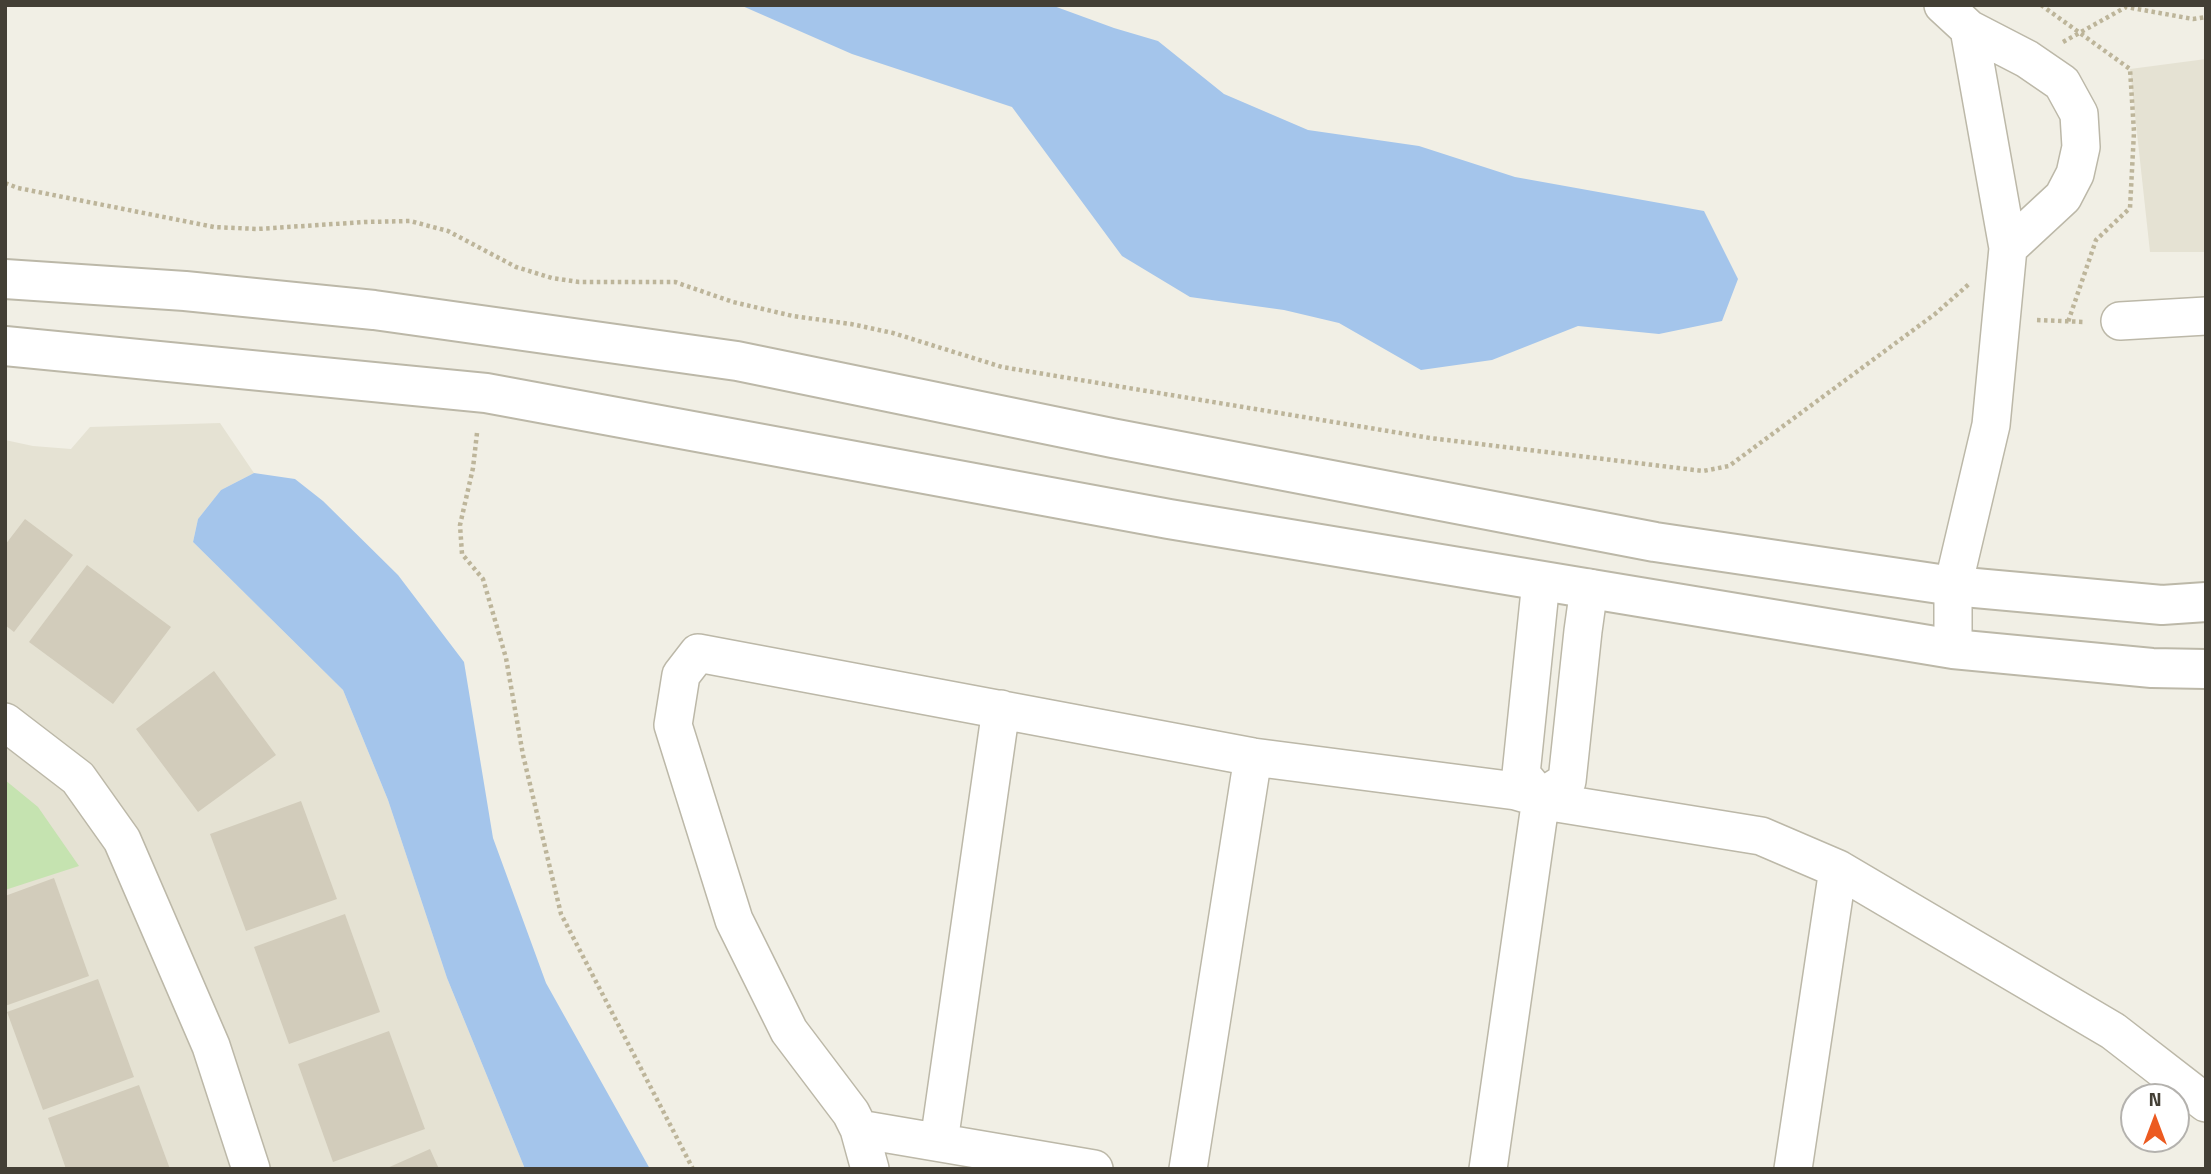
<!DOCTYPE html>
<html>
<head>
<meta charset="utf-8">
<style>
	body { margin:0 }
	#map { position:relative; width:2211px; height:1174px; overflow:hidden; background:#f1efe5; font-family:"Titillium Web",sans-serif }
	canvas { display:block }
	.frame { position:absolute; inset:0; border:7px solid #433f35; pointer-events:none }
	.north { position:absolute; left:2120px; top:1083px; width:70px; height:70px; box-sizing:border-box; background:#fff; border:2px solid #b4b2ae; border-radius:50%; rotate:0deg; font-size:19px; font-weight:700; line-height:28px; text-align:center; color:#433f35 }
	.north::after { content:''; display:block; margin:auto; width:24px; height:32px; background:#ec5a21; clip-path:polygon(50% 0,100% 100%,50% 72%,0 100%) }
</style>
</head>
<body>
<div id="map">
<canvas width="2211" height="1174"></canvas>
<div class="frame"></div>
<div class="north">N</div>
</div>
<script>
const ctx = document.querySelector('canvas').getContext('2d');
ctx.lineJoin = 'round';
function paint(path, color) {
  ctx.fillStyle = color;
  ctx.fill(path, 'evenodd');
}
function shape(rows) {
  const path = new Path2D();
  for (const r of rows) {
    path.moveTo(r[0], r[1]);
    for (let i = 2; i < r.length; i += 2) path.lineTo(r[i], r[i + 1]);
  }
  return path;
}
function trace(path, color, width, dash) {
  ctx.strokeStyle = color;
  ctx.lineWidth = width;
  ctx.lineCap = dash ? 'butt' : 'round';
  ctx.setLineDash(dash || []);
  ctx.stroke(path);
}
paint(shape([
	[2206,59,2206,252,2150,252,2130,69],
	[220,423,254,473,221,490,198,519,193,542,343,690,388,800,447,978,525,1169,5,1169,5,440,33,446,71,449,90,427]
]), '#e5e2d3');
paint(shape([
	[5,780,38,807,79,866,5,890]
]), '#c5e3b0');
paint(shape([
	[740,5,1051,5,1114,28,1158,41,1224,94,1308,130,1419,146,1515,177,1704,211,1738,279,1722,321,1659,334,1578,326,1492,360,1421,370,1339,323,1284,310,1190,297,1122,256,1012,107,852,54],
	[254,473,295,479,323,501,398,575,464,662,493,838,546,983,650,1169,525,1169,447,978,388,800,343,690,193,542,198,519,221,490]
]), '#a4c5eb');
paint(shape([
	[25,519,73,555,14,632,5,625,5,545],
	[87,565,171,627,113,704,29,642],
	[214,671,276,755,198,812,136,729],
	[301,801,337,899,246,931,210,834],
	[54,878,89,976,5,1006,5,896],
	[345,914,380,1012,289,1044,254,947],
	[98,979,134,1077,43,1110,7,1012],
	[389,1031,425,1129,333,1162,298,1064],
	[139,1085,170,1169,66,1169,48,1118],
	[430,1149,439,1169,385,1169]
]), '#d2ccbb');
const minor = shape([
	[1943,5,1969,29,2027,59,2062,83,2079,114,2081,147,2075,174,2063,197,2008,248],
	[2120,321,2206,316],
	[1953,649,1953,586,1991,425,2008,248,1969,29],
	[5,722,78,778,122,840,211,1046,251,1169],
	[1541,798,1567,781,1583,631,1589,588],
	[1838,869,2113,1031,2206,1103],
	[859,1129,1094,1169],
	[939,1142,1001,709],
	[870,1169,859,1129,851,1113,789,1031,734,920,673,725,681,675,698,653,1253,757,1516,791,1557,803,1761,836,1838,869,1793,1169],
	[1188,1169,1253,757],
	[1488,1169,1541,798,1521,774,1541,581]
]);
const tertiary = shape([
	[5,279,185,291,374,310,737,361,1112,438,1655,542,1953,586,2162,605,2206,602],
	[5,346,486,393,1169,519,1953,649,2152,668,2206,669]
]);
trace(minor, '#bcb8a8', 40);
trace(tertiary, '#bcb8a8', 42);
trace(shape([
	[2041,5,2130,69,2134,132,2130,208,2096,240,2068,322],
	[2063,42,2126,7,2193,19,2206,17],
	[5,183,18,188,214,227,257,229,365,222,410,221,448,231,516,267,552,278,579,282,675,282,733,302,793,316,851,324,893,333,1002,367,1430,438,1703,471,1729,466,1935,314,1969,284],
	[2037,320,2085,322],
	[477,433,473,468,460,525,462,554,483,579,506,658,523,755,561,914,693,1169]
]), '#bdb59a', 4.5, [3.5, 3.5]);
trace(minor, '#fff', 37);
trace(tertiary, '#fff', 38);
</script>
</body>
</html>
